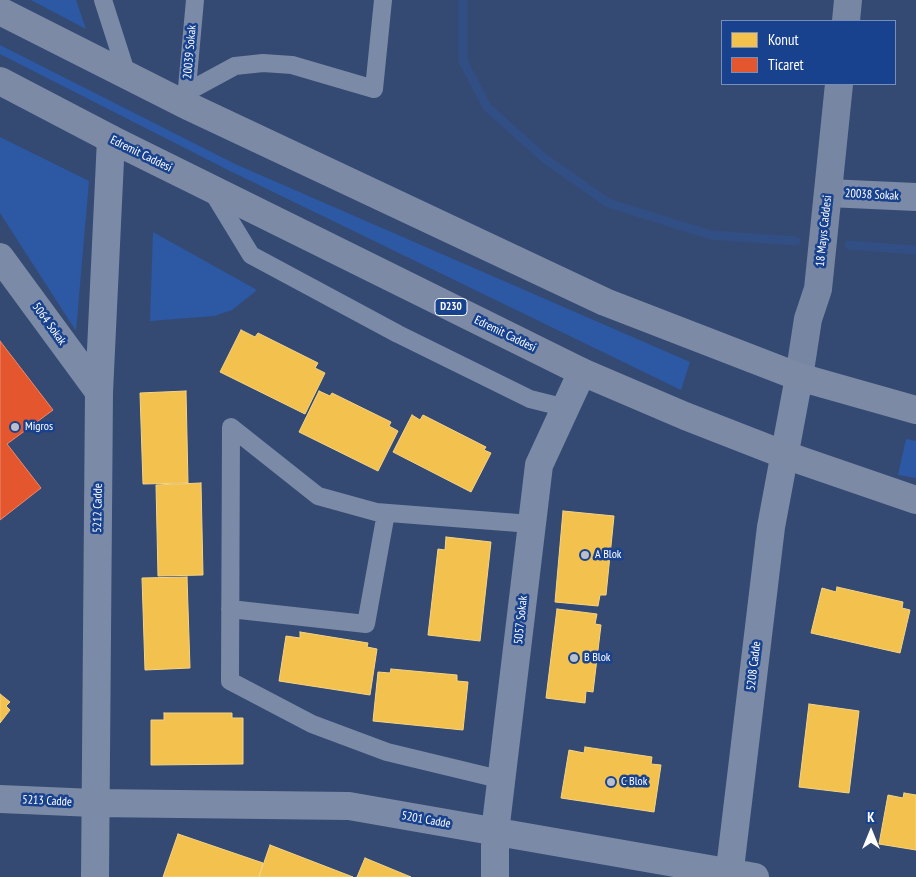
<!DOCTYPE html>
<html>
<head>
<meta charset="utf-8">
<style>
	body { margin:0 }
	#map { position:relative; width:916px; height:877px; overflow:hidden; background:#344a73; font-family:"PT Sans Narrow",sans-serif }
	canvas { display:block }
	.legend { position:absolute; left:721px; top:20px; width:175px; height:65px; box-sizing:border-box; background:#19428e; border:1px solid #758ebb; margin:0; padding:6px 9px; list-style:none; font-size:15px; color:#fff }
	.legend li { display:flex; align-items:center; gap:10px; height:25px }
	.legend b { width:25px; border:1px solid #758ebb }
	.north { position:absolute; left:846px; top:807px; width:50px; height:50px; -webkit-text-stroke:4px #19428e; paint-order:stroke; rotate:0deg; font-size:14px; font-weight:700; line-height:20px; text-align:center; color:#fff }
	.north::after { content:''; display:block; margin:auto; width:18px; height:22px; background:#fff; clip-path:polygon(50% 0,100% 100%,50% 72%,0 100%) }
</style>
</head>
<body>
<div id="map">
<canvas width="916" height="877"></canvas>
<ul class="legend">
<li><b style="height:14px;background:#f2c14e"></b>Konut</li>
<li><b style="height:14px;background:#e4572e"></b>Ticaret</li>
</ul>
<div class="north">K</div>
</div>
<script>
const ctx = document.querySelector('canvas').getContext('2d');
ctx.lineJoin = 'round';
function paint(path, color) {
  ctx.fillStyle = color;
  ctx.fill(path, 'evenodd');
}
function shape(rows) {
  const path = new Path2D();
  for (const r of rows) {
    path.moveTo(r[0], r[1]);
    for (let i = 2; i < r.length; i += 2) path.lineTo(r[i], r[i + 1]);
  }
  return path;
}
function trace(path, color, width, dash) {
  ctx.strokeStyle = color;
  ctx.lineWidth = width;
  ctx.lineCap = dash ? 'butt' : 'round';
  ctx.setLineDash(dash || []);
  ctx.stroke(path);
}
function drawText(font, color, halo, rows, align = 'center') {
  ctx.font = font + ' "PT Sans Narrow",sans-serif';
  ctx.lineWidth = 5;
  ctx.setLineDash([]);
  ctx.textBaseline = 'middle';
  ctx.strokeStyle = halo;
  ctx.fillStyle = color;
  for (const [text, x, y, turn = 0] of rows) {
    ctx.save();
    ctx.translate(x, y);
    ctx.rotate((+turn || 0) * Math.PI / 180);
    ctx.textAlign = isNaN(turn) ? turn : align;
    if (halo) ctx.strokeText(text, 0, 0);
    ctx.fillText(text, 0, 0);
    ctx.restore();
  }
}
paint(shape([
	[31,0,76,0,86,29],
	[0,45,235,164,690,362,681,390,230,171,0,54],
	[0,137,89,181,76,331,0,213],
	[153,232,257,290,232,310,214,316,150,321],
	[906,439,916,441,916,478,898,475]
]), '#2d58a4');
const homes = shape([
	[241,330,255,337,258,333,318,363,315,368,325,373,305,414,220,372,241,330],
	[186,391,188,483,143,484,140,393,186,391],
	[319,391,330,396,332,393,391,422,389,426,398,431,378,471,299,432,319,391],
	[412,415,420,420,423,415,486,447,484,450,491,453,471,492,393,452,412,415],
	[201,483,203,575,158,576,156,485,201,483],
	[563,511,614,516,606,595,600,595,598,606,555,602,563,511],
	[446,537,491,542,480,641,428,635,438,549,445,550,446,537],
	[187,577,190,668,145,670,142,578,187,577],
	[837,587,903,602,902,608,910,610,900,653,811,633,822,588,836,592,837,587],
	[557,609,597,614,595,624,601,625,593,692,586,691,585,703,546,698,557,609],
	[300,632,368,643,367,647,377,649,370,695,279,681,286,636,300,638,300,632],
	[391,669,457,675,457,681,468,682,463,730,373,721,378,672,390,673,391,669],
	[0,694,10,702,6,706,10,710,0,723,0,694],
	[809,704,859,711,849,793,799,787,809,704],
	[164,713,232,713,232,718,243,718,243,764,151,765,151,720,164,720,164,713],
	[585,747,652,757,651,764,661,765,654,812,561,798,569,750,584,753,585,747],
	[904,793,916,795,916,850,879,844,888,795,903,798,904,793],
	[178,834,263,863,259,877,163,877,178,834],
	[270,845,353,877,259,877,270,845],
	[365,858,411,877,357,877,365,858]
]);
paint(homes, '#f2c14e');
trace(homes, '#f6d483', 1);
const shops = shape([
	[0,341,53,410,7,444,41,488,0,520,0,341]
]);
paint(shops, '#e4572e');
trace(shops, '#ec896d', 1);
trace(shape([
	[463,0,463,61,487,107,544,158,608,203,711,235,796,241],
	[849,245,916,250]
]), '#314f85', 9);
trace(shape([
	[103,0,127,75],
	[187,92,235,66,263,63,292,65,374,89,383,0],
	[186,99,195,0],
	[212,191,251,255,398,334,530,399,566,408],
	[230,609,366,624,386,513],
	[503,780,387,752,312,724,230,681,231,427,318,496,376,512,531,524]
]), '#7b8ba7', 18);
trace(shape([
	[828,193,916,197],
	[0,257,99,392],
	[0,799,94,803,349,806,755,877],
	[95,877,99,392,111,139],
	[495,877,495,832,539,465,582,372],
	[729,877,771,527,799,377]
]), '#7b8ba7', 28);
trace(shape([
	[846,21,848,0],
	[799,377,808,319,818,289,839,84]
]), '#7786a3', 28);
trace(shape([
	[0,11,186,105,605,302,799,377,916,410],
	[0,81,111,139,582,372,685,416,785,455,916,500]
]), '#7c8aa6', 28);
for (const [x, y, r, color] of [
	[15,427,5,"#b8c0ce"],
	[585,555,5,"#b8c0ce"],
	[574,658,5,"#b8c0ce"],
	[611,782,5,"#b8c0ce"]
]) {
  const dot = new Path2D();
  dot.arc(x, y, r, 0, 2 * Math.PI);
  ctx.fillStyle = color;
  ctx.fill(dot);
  trace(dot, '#19428e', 2);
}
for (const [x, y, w] of [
	[451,307,32]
]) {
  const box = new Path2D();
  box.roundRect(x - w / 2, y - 8.5, w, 17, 4);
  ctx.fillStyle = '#19428e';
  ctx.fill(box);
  trace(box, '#fff', 1);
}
drawText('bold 11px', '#fff', null, [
	["D230",451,307]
]);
drawText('12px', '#fff', '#19428e', [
	["20039 Sokak",190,52,-85],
	["Edremit Caddesi",141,154,26],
	["20038 Sokak",872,195,3],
	["18 Mayıs Caddesi",824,231,-84],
	["5064 Sokak",49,324,54],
	["Edremit Caddesi",505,334,26],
	["5212 Cadde",98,508,-89],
	["5057 Sokak",521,620,-84],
	["5208 Cadde",754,666,-83],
	["5213 Cadde",47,801,3],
	["5201 Cadde",426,820,10]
]);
drawText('12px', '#fff', '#19428e', [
	["Migros",25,427],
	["A Blok",595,555],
	["B Blok",584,658],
	["C Blok",621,782]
], 'left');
</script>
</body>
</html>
